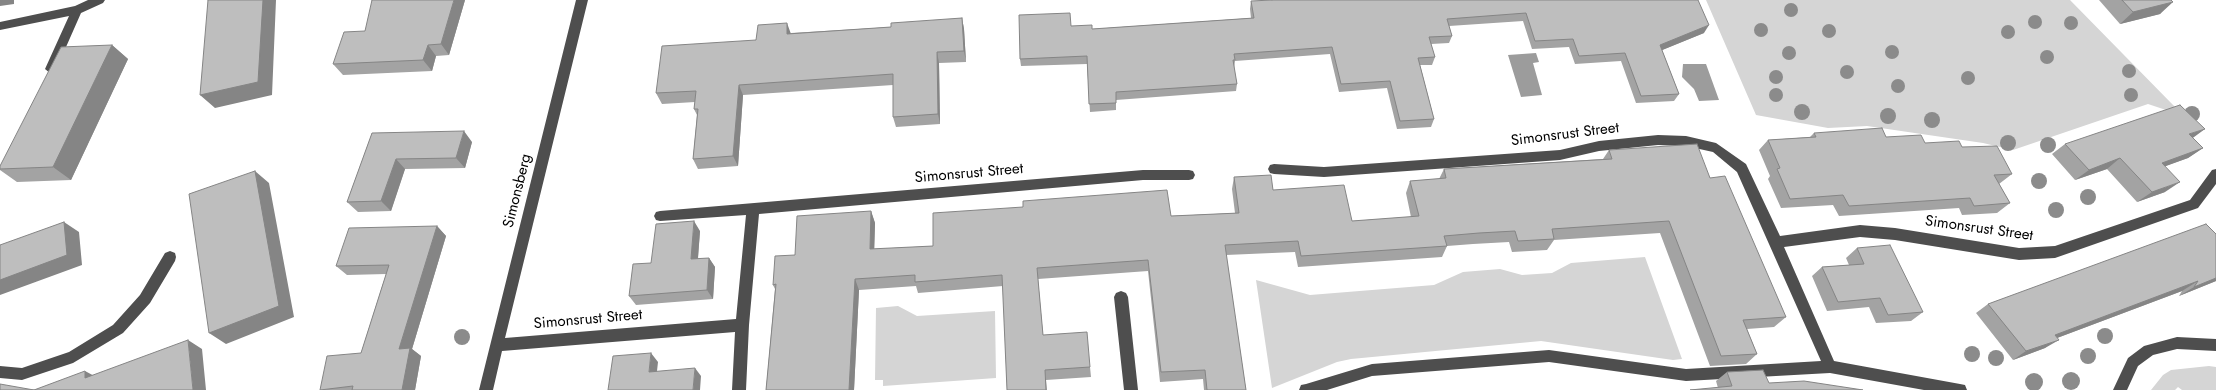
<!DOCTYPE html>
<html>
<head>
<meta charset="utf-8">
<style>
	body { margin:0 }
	canvas { display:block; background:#fff }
</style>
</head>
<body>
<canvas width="2216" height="390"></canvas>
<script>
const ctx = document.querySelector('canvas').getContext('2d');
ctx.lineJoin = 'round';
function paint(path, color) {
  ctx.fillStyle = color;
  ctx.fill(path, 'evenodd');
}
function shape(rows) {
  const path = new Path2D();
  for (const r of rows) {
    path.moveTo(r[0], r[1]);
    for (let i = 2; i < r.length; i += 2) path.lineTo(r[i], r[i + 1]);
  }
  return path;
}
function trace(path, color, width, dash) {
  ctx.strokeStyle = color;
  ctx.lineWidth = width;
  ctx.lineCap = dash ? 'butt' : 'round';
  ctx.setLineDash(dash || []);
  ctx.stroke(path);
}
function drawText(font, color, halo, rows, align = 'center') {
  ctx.font = font + ' Jost,sans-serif';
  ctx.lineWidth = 4;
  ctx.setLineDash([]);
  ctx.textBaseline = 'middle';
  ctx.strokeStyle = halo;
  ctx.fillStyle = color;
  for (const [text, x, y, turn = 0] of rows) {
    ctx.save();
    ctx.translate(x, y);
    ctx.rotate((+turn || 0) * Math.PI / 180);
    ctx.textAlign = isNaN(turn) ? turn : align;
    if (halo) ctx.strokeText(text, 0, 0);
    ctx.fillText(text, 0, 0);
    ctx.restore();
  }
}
paint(shape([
	[1706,0,2070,0,2175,107,2175,113,2148,104,2013,150,1983,143,1867,126,1828,128,1756,115],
	[1645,257,1682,359,1673,360,1541,341,1351,359,1337,362,1272,388,1256,280,1310,295,1434,285,1463,272,1500,269,1522,275,1552,273,1571,263],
	[898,306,917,316,995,311,996,378,883,386,883,380,875,380,876,308],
	[2209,366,2216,367,2216,390,2182,390,2178,387,2175,390,2151,390,2163,375,2171,370]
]), '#d5d5d5');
paint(shape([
	[1536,53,1539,62,1533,63,1542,95,1521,97,1508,55],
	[1683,64,1706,64,1719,100,1699,101,1694,89,1682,77]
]), '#9c9c9c');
paint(shape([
	[88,0,105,0,103,3,81,13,55,72,51,74,45,69,69,16,0,30,0,22,75,6,88,0],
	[576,0,588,0,505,338,736,319,746,215,660,221,656,220,654,216,656,212,660,211,1143,170,1189,170,1193,171,1195,175,1193,179,1189,180,1143,180,759,214,749,325,746,390,732,390,735,332,502,351,493,390,479,390,576,0],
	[1658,135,1686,136,1716,143,1746,164,1780,236,1860,225,1895,228,2019,248,2055,246,2190,200,2212,170,2216,169,2216,184,2198,208,2055,258,2019,260,1895,240,1860,237,1784,247,1834,361,1960,384,1965,385,1967,390,1924,390,1830,373,1686,381,1549,362,1372,376,1327,390,1299,390,1301,385,1306,384,1372,364,1549,350,1686,369,1821,361,1737,172,1713,152,1686,146,1658,145,1599,151,1560,160,1324,177,1274,174,1270,173,1268,169,1270,165,1274,164,1324,167,1560,150,1599,141,1658,135],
	[170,251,175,253,176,257,175,261,150,303,123,333,73,363,22,380,0,378,0,366,22,368,69,352,113,325,140,295,165,253,170,251],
	[1121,291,1126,293,1128,297,1138,390,1124,390,1114,297,1116,293,1121,291],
	[2177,337,2216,339,2216,351,2177,349,2153,355,2138,366,2127,390,2113,390,2128,358,2144,346,2177,337]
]), '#4e4e4e');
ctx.fillStyle = '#8b8b8b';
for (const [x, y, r] of [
	[1791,10,7],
	[2035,22,7],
	[2071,23,7],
	[1761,30,7],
	[1829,31,7],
	[2008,32,7],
	[1892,52,7],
	[1789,53,7],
	[2047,57,7],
	[2129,71,7],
	[1847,72,7],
	[1776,77,7],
	[1968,78,7],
	[1898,86,7],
	[1776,95,7],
	[2131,95,7],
	[1802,112,8],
	[2192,114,8],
	[1888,116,8],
	[1932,120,8],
	[2008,143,8],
	[2048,145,8],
	[2039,181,8],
	[2088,197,8],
	[2056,210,8],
	[2105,336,8],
	[462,337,8],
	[1972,354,8],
	[2088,356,8],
	[1996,358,8],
	[2071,381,9],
	[2034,382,9]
]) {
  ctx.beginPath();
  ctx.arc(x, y, r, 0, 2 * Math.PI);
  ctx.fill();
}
paint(shape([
	[465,0,449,55,436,56,432,71,343,75,333,64,365,31],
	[1698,0,1704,33,1662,50,1679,94,1674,101,1636,103,1621,61,1575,64,1569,47,1532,49,1523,21,1449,26,1452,36,1449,43,1431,44,1435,57,1432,65,1420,65,1434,119,1431,127,1397,129,1387,88,1339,92,1330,54,1235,61,1234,68,1237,84,1236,91,1116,100,1116,110,1090,112,1087,64,1021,66,1020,59,1071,26,1092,29,1251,18,1250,9,1251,1],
	[2099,0,2171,0,2160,14,2120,24],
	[962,18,964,29,966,62,939,63,940,124,896,127,893,117,893,85,743,95,738,166,698,169,693,159,697,115,694,109,695,102,662,104,656,93,756,40,791,33,891,27],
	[112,45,128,59,71,180,17,182,0,170,0,166],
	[372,133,472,142,465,168,405,169,391,211,358,212,347,202],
	[1814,133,1886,137,1925,143,1962,147,2012,174,1999,184,2010,203,1997,213,1962,215,1959,208,1839,216,1833,205,1781,208,1768,179,1770,176,1759,150,1768,140,1810,137],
	[2065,144,2203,148,2188,158,2165,166,2165,192,2137,202,2107,169,2075,180,2052,154],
	[1609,150,1710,178,1786,317,1774,327,1747,329,1757,354,1746,364,1710,366,1660,233,1554,240,1547,250,1512,252,1509,242,1473,244,1447,246,1442,257,1298,267,1295,252,1226,255,1246,390,1204,390,1203,379,1160,382,1148,271,1038,279,1043,335,1090,367,1091,377,1046,380,1047,390,1007,390,1003,286,918,293,916,286,859,290,854,390,766,390,775,289,773,285,795,255,871,211,875,223,874,249,933,246,1171,216,1235,213,1232,189,1234,177,1273,190,1352,221,1411,217,1406,193,1410,181,1439,179,1444,169,1603,159],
	[437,226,446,236,412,349,421,356,415,390,320,390,361,353,386,274,347,275,336,266],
	[700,231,698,259,709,258,715,267,713,299,636,305,629,296,651,263],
	[2216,234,2216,281,2179,296,2182,291,2057,338,2045,348,2013,360,1976,313,1988,304],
	[1857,248,1923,312,1911,321,1876,323,1869,307,1827,311,1812,276,1822,267,1849,265,1846,258],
	[1727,372,1769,383,1718,388,1716,381]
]), '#a3a3a3');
paint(shape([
	[0,0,14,0,14,4,0,6],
	[263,0,276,0,272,95,215,108,200,95],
	[454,0,465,0,449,55,441,44],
	[2173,2,2160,14,2120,24,2133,12],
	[962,18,964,29,966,62,964,51],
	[787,23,791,34,787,34],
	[1709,25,1704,33,1655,53,1660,45],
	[112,45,128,59,71,180,53,167],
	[428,45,436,56,432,71,423,60],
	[937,52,939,63,940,124,938,114],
	[739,85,743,95,738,166,733,156],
	[2205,129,2190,140,2189,134],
	[464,131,472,142,465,168,456,158],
	[2203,148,2188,158,2147,173,2162,163],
	[2120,158,2107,169,2075,180,2089,170],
	[396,159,405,169,391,211,381,201],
	[255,171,269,183,294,317,226,344,209,333],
	[2180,182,2165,192,2137,202,2152,192],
	[871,211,875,223,874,260,870,249],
	[694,221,700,231,697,269,691,259],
	[64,222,79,232,82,265,0,295,0,280],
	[437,226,446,236,412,349,421,356,415,390,402,390,399,349],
	[709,258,715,267,713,299,707,290],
	[2216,278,2216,281,2179,296,2194,287],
	[855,279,859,290,854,390,849,390],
	[2198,281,2182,291,2041,344,2055,335],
	[188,340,202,349,206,390,193,390],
	[2059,340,2045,348,2013,360,2026,351],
	[651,353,658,362,656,380,649,372],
	[695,368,701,376,700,390,693,390],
	[85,371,100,379,85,378]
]), '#858585');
const building = shape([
	[208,0,263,0,258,82,200,95,208,0],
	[372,0,454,0,441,44,428,45,423,60,333,64,344,32,365,31,372,0],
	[1272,0,1698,0,1709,25,1660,45,1679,94,1641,96,1625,53,1579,56,1573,39,1535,41,1526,13,1447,19,1452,36,1429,37,1435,57,1418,58,1434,119,1400,121,1390,81,1341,84,1332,47,1234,54,1235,60,1233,60,1237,84,1116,92,1116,103,1089,104,1087,56,1020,59,1019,15,1070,13,1071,26,1092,25,1092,29,1254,18,1251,1,1272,0],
	[2122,0,2171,0,2173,2,2133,12,2122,0],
	[962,18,964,51,937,52,938,114,893,117,893,74,739,85,733,156,693,159,698,109,694,109,696,91,656,93,662,46,756,40,758,25,787,23,787,34,891,27,891,23,962,18],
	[112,45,53,167,0,169,0,166,61,47,112,45],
	[2180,105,2205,129,2189,134,2203,148,2162,163,2180,182,2152,192,2120,158,2089,170,2065,144,2180,105],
	[1882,128,1886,137,1921,135,1925,143,1959,141,1962,147,1997,146,2012,174,1994,175,2010,203,1974,206,1970,198,1849,206,1843,195,1790,199,1777,169,1780,168,1768,140,1816,137,1814,133,1882,128],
	[464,131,456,158,396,159,381,201,347,202,372,133,464,131],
	[1697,144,1710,178,1725,176,1786,317,1743,320,1757,354,1721,356,1669,221,1552,229,1554,239,1518,241,1515,231,1479,233,1444,236,1447,246,1301,256,1298,241,1225,245,1246,390,1207,390,1205,370,1161,372,1148,260,1037,268,1043,335,1087,332,1090,367,1045,370,1046,390,1007,390,1002,275,915,282,915,275,855,279,849,390,766,390,776,284,773,285,775,256,795,255,797,216,871,211,870,249,933,246,933,213,1023,207,1023,201,1167,190,1171,216,1239,213,1234,177,1271,175,1273,190,1344,185,1352,221,1419,216,1410,181,1446,178,1444,169,1612,159,1609,150,1697,144],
	[255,171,279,306,209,333,189,194,255,171],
	[694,221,691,259,709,258,707,290,629,296,633,264,651,263,656,224,694,221],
	[64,222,67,255,0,280,0,245,64,222],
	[2206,224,2216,234,2216,278,2194,287,2198,281,2055,335,2059,340,2026,351,1988,304,2206,224],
	[437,226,399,349,410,348,402,390,352,390,353,386,320,390,327,356,361,353,389,265,336,266,349,228,437,226],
	[1890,245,1923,312,1888,315,1880,298,1838,302,1822,267,1864,264,1857,248,1890,245],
	[188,340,193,390,0,390,0,384,34,390,85,371,85,378,188,340],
	[651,353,649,372,695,368,693,390,608,390,613,356,651,353],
	[1763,370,1769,383,1804,381,1863,390,1690,390,1732,386,1727,372,1763,370]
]);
paint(building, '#bebebe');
trace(building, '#858585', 1);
drawText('15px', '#000', '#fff', [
	["Simonsrust Street",1565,135,-7],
	["Simonsrust Street",969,174,-5],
	["Simonsberg",518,191,-76],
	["Simonsrust Street",1979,229,8],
	["Simonsrust Street",588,320,-5]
]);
</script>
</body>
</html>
